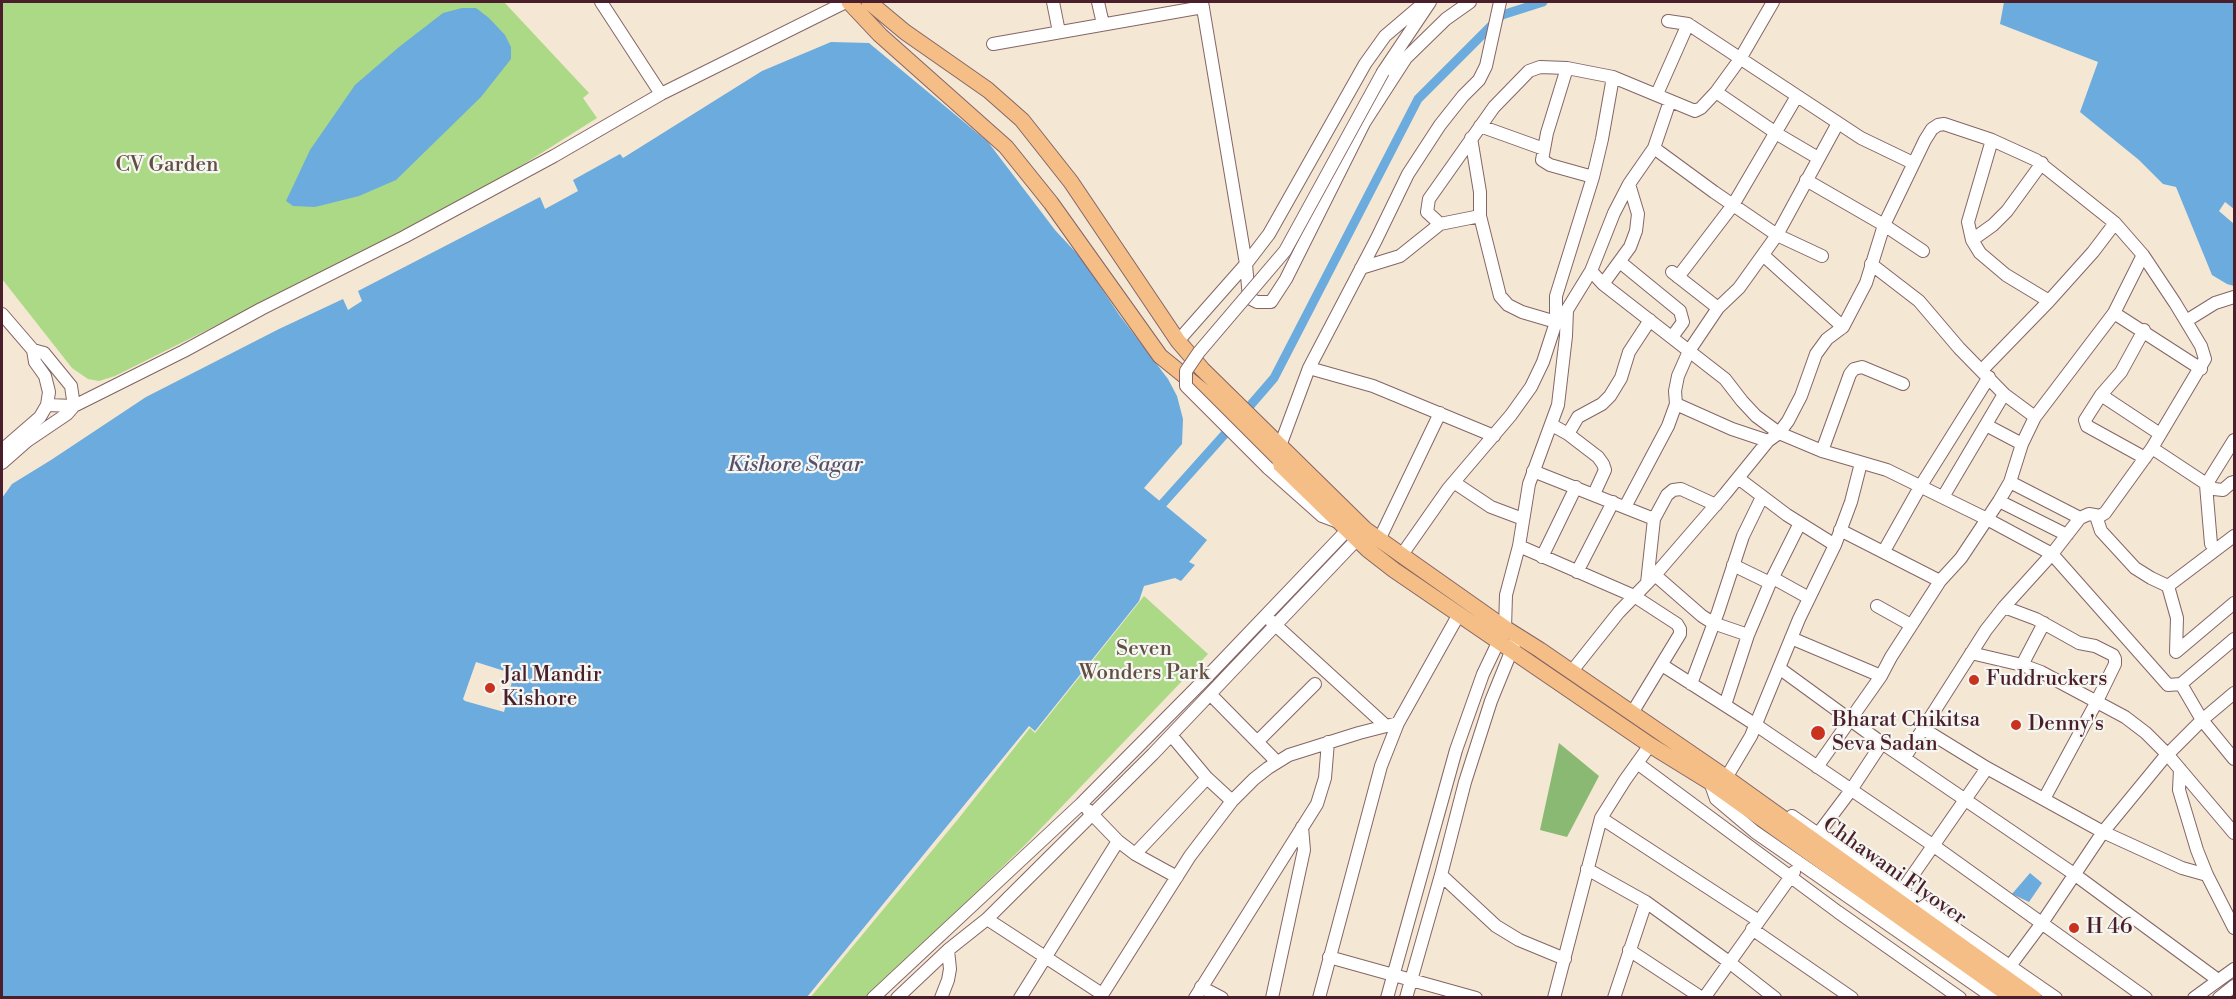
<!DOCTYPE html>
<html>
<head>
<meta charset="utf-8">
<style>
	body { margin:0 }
	#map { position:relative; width:2236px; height:999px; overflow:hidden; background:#f4e7d4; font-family:"Libre Bodoni",serif }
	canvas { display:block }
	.frame { position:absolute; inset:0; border:3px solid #4a1f2b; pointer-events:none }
</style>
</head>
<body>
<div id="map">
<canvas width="2236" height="999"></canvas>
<div class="frame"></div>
</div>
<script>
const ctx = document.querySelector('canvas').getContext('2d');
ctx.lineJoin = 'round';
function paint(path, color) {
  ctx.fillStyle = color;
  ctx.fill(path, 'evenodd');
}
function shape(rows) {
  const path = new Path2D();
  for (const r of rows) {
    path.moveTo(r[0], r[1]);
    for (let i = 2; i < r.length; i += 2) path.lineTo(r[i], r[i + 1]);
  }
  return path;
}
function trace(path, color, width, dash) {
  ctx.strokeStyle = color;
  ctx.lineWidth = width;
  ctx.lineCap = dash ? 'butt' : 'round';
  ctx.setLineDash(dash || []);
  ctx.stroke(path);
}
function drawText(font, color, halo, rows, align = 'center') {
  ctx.font = font + ' "Libre Bodoni",serif';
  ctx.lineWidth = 4.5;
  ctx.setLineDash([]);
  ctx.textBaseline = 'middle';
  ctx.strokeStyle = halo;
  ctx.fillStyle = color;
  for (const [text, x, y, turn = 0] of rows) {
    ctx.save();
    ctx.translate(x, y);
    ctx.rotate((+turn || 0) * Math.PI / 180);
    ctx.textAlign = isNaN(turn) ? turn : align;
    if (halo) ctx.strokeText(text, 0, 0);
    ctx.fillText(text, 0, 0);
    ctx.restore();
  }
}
paint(shape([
	[2,2,504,2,589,93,583,98,597,118,467,200,115,376,99,381,88,379,72,368,2,279],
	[1144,596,1208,654,1025,845,868,997,810,998,959,818,1030,728,1035,733]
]), '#acd985');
paint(shape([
	[1559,743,1599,776,1567,837,1540,830]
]), '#89b972');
paint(shape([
	[2004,2,2234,2,2234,209,2225,202,2219,211,2234,224,2234,286,2227,284,2212,275,2176,187,2163,184,2139,160,2080,112,2098,62,2000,24],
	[462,8,476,8,489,18,505,35,511,47,511,59,481,97,396,180,359,196,315,207,293,206,286,201,310,150,355,85,399,47,443,13],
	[831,42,869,43,988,142,1055,230,1081,258,1120,316,1168,379,1177,396,1183,419,1182,444,1144,488,1207,540,1189,562,1195,565,1181,581,1175,578,1144,586,1139,601,1035,731,1029,726,807,997,2,997,2,498,12,484,51,460,146,397,279,329,343,299,348,310,362,301,358,291,540,197,545,209,578,191,573,180,620,154,623,158,762,71],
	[476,662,514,674,504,712,465,701,463,699],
	[2030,873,2042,883,2029,902,2012,894]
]), '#6babde');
trace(shape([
	[1242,415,1274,378,1418,99,1502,15,1543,2],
	[1156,511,1233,425]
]), '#6babde', 9);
const minor = shape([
	[601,2,661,94],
	[1053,2,1059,32],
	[1098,2,1103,24],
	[1202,2,1246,264,1249,298,1257,302,1271,302,1286,279,1364,123,1406,58,1446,19,1470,2],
	[1668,21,1688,24,1861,138,1913,163],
	[993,44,1203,7],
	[1567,68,1547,133,1542,160,1550,165,1593,177],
	[1383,72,1430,2],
	[1716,92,1779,135,1818,158],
	[1657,94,1688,24],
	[1480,126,1544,149],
	[1471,138,1480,192,1480,216,1500,296,1508,305,1522,312,1556,322],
	[1992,140,1968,222,1972,240,1980,253,2006,275,2049,301],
	[1654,148,1714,192,1777,235,1822,256],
	[1806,180,1884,225,1923,251],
	[1440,224,1427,212,1429,199,1494,107,1529,71,1540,67,1567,68,1613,77,1695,111,1701,108,1716,92,1740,59,1773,2],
	[1972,240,1993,225,2007,211,2042,163],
	[1763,255,1843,327],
	[1620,262,1680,311,1683,322,1672,337],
	[1871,264,1919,301,1959,348,2004,394,2035,417],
	[1361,268,1400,256,1440,224,1480,216],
	[1591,271,1603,284,1725,379,1742,401,1756,416,1779,433,1822,451,1887,470,1987,519,2052,554,2168,685,2181,684,2234,639],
	[1672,272,1718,308],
	[1678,277,1733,205,1797,96],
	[1603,284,1630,247,1636,231,1638,214,1629,184],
	[2114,313,2201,369],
	[2,314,33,350,35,362,45,376,49,392,47,405,40,417,2,450],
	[2186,321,2215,303,2234,297],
	[2144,330,2121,372,2101,395,2085,420,2087,426,2145,458],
	[1178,341,1246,264,1269,234,1365,64,1385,36,1425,2],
	[1309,368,1373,386,1494,436],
	[1982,370,2049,301,2093,252,2115,223],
	[2101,395,2160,434],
	[1676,404,1732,429,1768,441],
	[47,405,74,406,184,351,261,309,404,237,554,156,661,94,846,2],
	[1552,425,1568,434,1598,457,1603,464,1605,470,1594,494],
	[1986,425,2022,444],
	[1568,434,1578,417,1602,404,1610,396,1621,378,1629,352,1650,320],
	[1280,446,1309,368,1376,240,1408,174,1440,125,1463,96,1479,80,1486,66,1500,2],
	[2152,448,2214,489,2223,490,2231,483,2234,482],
	[1822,451,1850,374,1854,369,1862,367,1903,384],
	[2,463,27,441,67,414,74,406,71,386,44,353,33,350],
	[1268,468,1322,516,1338,522],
	[1533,471,1654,519],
	[1738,478,1787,515,1835,545],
	[2010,482,2080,518],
	[1455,483,1491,507,1523,519],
	[1943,497,2004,394],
	[1999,501,2067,535],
	[1625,507,1668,426,1676,404,1675,391,1678,376,1689,351,1718,308,1739,288,1777,235,1838,123],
	[2096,516,2101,531,2135,568,2151,578,2168,586],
	[1840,530,1940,581],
	[1379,540,1440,413],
	[2211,544,2206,485,2234,440],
	[1519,546,1634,596,1677,624,1680,629,1680,634,1632,713],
	[1884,551,1920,487,1989,377],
	[1401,556,1448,489,1511,415,1531,387,1543,362,1556,322,1556,296,1593,177,1602,139,1613,77],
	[1542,557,1576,487],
	[1733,565,1770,583],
	[1577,572,1613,502],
	[1655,575,1702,616,1713,623,1748,635],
	[1773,578,1809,598],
	[1647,583,1654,519,1667,495,1673,490,1681,489,1716,505],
	[1877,606,1911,625],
	[2004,607,2036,619,2079,643,2095,646,2113,655,2115,659,2115,664,2096,703,2044,799],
	[1271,621,1385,725],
	[1791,638,1881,676],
	[2176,652,2177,618,2168,586,2234,536],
	[2176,652,2234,603],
	[1971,653,2022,665,2041,672,2125,717,2146,733,2167,754,2234,833],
	[1662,665,1756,725,1934,846,2146,998],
	[2022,665,2044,623],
	[1779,668,1882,743,2074,874,2218,980],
	[1572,671,1619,612,1655,575,1725,494,1768,441,1779,433,1788,421,1801,396,1816,354,1827,339,1843,327,1866,283,1884,225,1925,140,1932,129,1938,125,1944,124,1992,140,2036,160,2115,223,2143,255,2175,303,2201,346,2205,359,2152,448,2105,513,2100,516,2089,514,2080,518,2052,554,2004,607,1986,630,1905,757],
	[1691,684,1718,612,1743,536,1762,497],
	[2181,684,2202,720,2234,759],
	[1210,694,1277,762],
	[1725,705,1748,635,1770,583,1800,523],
	[1922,728,1987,768,2103,832,2182,868,2207,875],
	[1171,735,1207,778,1232,801],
	[1258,741,1315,684],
	[1637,763,1838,912,1960,998],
	[1817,767,1881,676,1891,657,1940,581,1961,558,1999,501,2010,482,2022,444,2035,417,2114,313,2143,255],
	[2180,769,2179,790,2197,850,2207,875,2234,928],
	[1726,778,1751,736,1799,619,1835,545,1851,502,1861,463],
	[1710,782,1716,799,1755,832,1994,998],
	[1088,810,1118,841,1135,854,1177,877],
	[1792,816,2056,998],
	[1601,818,1759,921],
	[1818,834,1851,790,1882,743],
	[1135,854,1207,778],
	[1587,869,1646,902,1729,962,1775,998],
	[1441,875,1496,926,1519,940,1565,959],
	[1901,892,1987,768],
	[987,919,1102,994],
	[1752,929,1852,998],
	[1629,950,1702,998],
	[1329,957,1476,998],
	[2010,966,2042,923,2103,832,2163,759,2202,720,2234,693],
	[1201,987,1222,998],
	[873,998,1081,804,1203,681,1353,524],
	[897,998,948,950,987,919,1153,754,1363,533],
	[941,998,948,980,950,969,948,950],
	[1020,998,1118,841],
	[1100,998,1190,856,1232,801,1254,779,1268,768,1289,755,1359,733,1398,723],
	[1195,998,1317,804,1325,778,1328,742],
	[1272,998,1304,850,1302,827],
	[1319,998,1381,766,1398,723,1459,614],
	[1387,998,1456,750,1483,674,1505,628,1506,595,1519,546,1529,484,1558,405,1566,336,1567,310,1591,271,1614,213,1629,184,1654,148,1670,101],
	[1406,998,1441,875,1465,782,1491,701,1515,642],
	[1554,998,1601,818,1625,780,1650,745],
	[1614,998,1646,902],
	[1704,998,1794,872],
	[2194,998,2234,969],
	[2219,998,2234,986]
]);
const major = shape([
	[849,2,880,35,1006,147,1051,203,1160,356,1213,399,1367,549,1394,570,1650,745,1710,782,2013,998],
	[869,2,905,32,988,90,1022,120,1071,182,1178,341,1202,369,1366,530,1505,628,1540,650,1721,774,2034,998]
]);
trace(minor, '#866566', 14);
trace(major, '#866566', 17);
trace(minor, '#fff', 12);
trace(major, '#f5be86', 15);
const minorBridge = shape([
	[1268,468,1186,386,1186,371,1199,352,1285,251,1383,72]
]);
trace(minorBridge, '#866566', 14, []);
trace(minorBridge, '#fff', 12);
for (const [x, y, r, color] of [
	[1974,680,6,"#c8321e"],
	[490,688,6,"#c8321e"],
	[2016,725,6,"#c8321e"],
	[1818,733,8,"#c8321e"],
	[2074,928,6,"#c8321e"]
]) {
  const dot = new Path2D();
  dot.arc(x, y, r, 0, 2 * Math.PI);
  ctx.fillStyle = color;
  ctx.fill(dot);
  trace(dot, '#f6f6f2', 2);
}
drawText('21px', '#624e42', '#f6f6f2', [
	["CV Garden",167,166],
	["Seven",1144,650],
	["Wonders Park",1144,674]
]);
drawText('21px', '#4a1f2b', '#f6f6f2', [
	["Jal Mandir",502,676],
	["Kishore",502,700],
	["Fuddruckers",1986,680],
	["Bharat Chikitsa",1832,721],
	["Seva Sadan",1832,745],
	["Denny's",2028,725],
	["H 46",2086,928]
], 'left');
drawText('21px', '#4a1f2b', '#f6f6f2', [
	["Chhawani Flyover",1894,872,35]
]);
drawText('italic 22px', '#56506a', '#f6f6f2', [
	["Kishore Sagar",795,466]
]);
</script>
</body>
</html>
